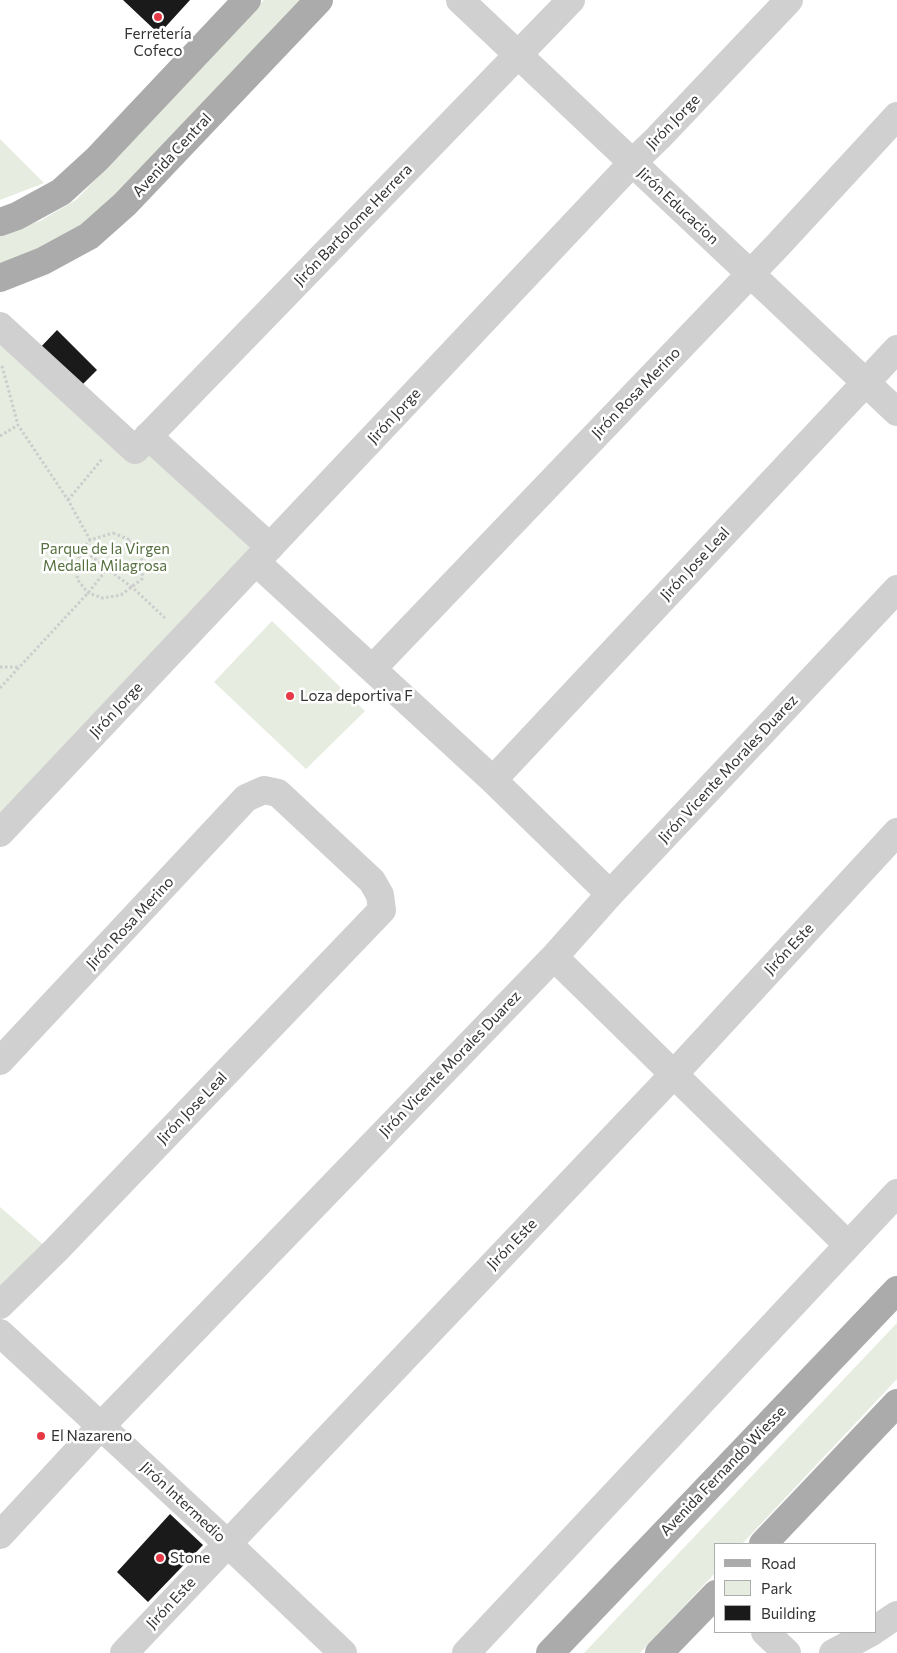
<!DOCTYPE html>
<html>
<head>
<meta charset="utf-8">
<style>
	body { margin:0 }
	#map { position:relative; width:897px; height:1653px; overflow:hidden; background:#fff; font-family:Commissioner,sans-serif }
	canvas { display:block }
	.legend { position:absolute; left:714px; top:1543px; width:162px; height:90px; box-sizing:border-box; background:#fff; border:1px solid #adadad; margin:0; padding:6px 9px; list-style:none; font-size:15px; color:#333 }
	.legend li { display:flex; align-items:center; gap:10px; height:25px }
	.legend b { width:25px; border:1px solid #adadad }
</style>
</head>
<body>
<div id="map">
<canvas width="897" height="1653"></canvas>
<ul class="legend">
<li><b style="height:6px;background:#ababab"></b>Road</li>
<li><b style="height:14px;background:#e6ecdf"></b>Park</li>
<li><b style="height:14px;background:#1a1a1a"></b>Building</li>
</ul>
</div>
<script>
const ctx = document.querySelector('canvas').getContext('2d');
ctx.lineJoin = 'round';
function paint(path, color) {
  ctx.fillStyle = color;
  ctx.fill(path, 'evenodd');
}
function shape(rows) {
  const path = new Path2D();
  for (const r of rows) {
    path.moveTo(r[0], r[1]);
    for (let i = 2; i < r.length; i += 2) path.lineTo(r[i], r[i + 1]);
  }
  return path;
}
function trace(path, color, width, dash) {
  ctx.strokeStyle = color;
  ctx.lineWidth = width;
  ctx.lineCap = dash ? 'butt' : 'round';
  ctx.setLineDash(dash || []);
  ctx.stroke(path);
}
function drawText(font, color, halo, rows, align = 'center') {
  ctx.font = font + ' Commissioner,sans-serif';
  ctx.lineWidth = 5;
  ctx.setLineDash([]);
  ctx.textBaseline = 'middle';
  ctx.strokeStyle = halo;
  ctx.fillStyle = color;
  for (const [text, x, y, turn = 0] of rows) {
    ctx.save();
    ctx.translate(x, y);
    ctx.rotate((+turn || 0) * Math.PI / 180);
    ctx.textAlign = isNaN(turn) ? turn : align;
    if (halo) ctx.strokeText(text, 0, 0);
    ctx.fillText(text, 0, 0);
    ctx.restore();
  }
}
paint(shape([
	[264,0,304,0,87,227,0,267,0,234,40,221,76,200],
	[0,139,44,183,0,200],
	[0,336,147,446,257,550,0,823],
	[272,621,365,711,306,769,214,682],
	[0,1207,46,1247,0,1292],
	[897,1323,897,1379,742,1544,716,1544,716,1572,640,1653,584,1653]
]), '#e6ecdf');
paint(shape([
	[123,0,190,0,159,34],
	[57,330,97,370,77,390,37,351],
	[170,1514,203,1545,148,1602,117,1572]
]), '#1a1a1a');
trace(shape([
	[2,366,18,425,68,500,90,540],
	[0,436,18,425],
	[68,500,103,458],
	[113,533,130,540,143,562,142,579,121,595,103,598,88,593,77,579,79,558,83,549,90,540,113,533],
	[83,549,107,569,132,587,165,618],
	[0,667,19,667],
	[0,688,88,593,130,540]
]), '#cdcdcd', 3, [2.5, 2.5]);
trace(shape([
	[460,0,897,412],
	[0,326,135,450,571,0],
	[148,436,270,547],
	[256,562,493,780,610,894],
	[373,668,778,245,897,116],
	[493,780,897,349],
	[0,833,632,163,658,138,789,0],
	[554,957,848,1245],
	[0,1061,246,798,264,790,278,793,372,881,380,895,382,910,56,1250,0,1305],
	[0,1333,227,1543,343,1653],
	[0,1535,101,1426,554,957,610,894,897,589],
	[876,1629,897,1615],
	[765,1632,787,1653],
	[124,1653,674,1074,897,832],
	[466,1653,897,1193],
	[833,1653,872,1632]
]), '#d0d0d0', 28);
trace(shape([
	[0,222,17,216,61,192,97,159,247,0],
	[0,278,43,261,89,236,125,204,319,0],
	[763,1544,897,1403],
	[550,1653,897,1290],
	[659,1653,716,1594]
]), '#ababab', 28);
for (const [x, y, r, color] of [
	[158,17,5,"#e63946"],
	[290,696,5,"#e63946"],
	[41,1436,5,"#e63946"],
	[160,1558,5,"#e63946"]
]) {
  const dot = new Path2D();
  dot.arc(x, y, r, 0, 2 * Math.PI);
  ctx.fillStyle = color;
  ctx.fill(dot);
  trace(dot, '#fff', 2);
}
drawText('15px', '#333', '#fff', [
	["Ferretería",158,34,"center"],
	["Cofeco",158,51,"center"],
	["Loza deportiva F",300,696],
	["El Nazareno",51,1436],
	["Stone",170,1558]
], 'left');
drawText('15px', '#333', '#fff', [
	["Jirón Jorge",673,122,-46],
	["Avenida Central",172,155,-47],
	["Jirón Educacion",678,206,43],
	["Jirón Bartolome Herrera",353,225,-46],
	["Jirón Rosa Merino",636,393,-46],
	["Jirón Jorge",394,416,-47],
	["Jirón Jose Leal",695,564,-47],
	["Jirón Jorge",116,710,-47],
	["Jirón Vicente Morales Duarez",728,769,-47],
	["Jirón Rosa Merino",130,923,-47],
	["Jirón Este",789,949,-47],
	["Jirón Vicente Morales Duarez",450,1064,-46],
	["Jirón Jose Leal",192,1108,-46],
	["Jirón Este",512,1244,-46],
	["Avenida Fernando Wiesse",723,1471,-46],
	["Jirón Intermedio",183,1502,43],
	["Jirón Este",171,1603,-47]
]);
drawText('15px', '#56703f', '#fff', [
	["Parque de la Virgen",105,549],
	["Medalla Milagrosa",105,566]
]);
</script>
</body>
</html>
